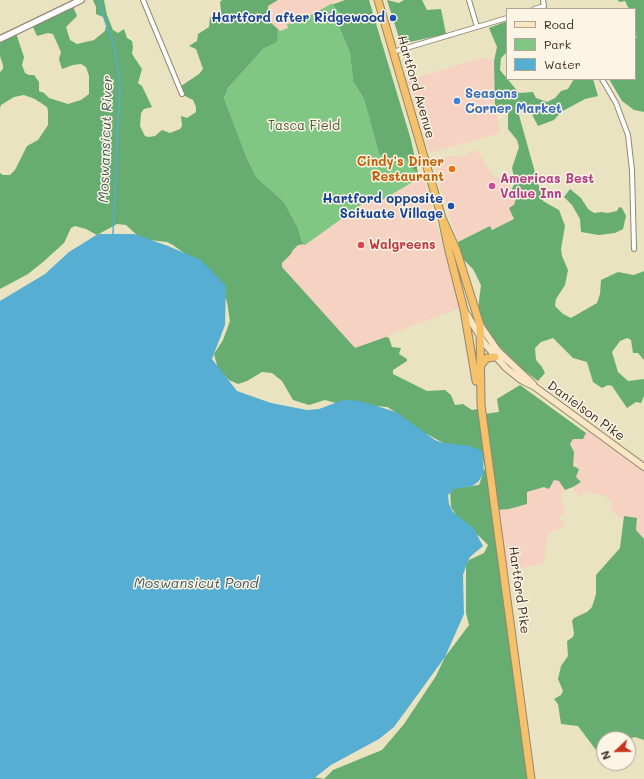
<!DOCTYPE html>
<html>
<head>
<meta charset="utf-8">
<style>
	body { margin:0 }
	#map { position:relative; width:644px; height:779px; overflow:hidden; background:#eae3c1; font-family:Mali,sans-serif }
	canvas { display:block }
	.legend { position:absolute; left:506px; top:8px; width:130px; height:72px; box-sizing:border-box; background:#fcf5e5; border:1px solid #afa495; margin:0; padding:5px 7px; list-style:none; font-size:12px; color:#3b2a1e }
	.legend li { display:flex; align-items:center; gap:8px; height:20px }
	.legend b { width:20px; border:1px solid #afa495 }
	.north { position:absolute; left:596px; top:731px; width:40px; height:40px; box-sizing:border-box; background:#fcf5e5; border:1px solid #afa495; border-radius:50%; rotate:248deg; font-size:11px; font-weight:700; line-height:16px; text-align:center; color:#3b2a1e }
	.north::after { content:''; display:block; margin:auto; width:14px; height:18px; background:#c8321e; clip-path:polygon(50% 0,100% 100%,50% 72%,0 100%) }
</style>
</head>
<body>
<div id="map">
<canvas width="644" height="779"></canvas>
<ul class="legend">
<li><b style="height:5px;background:#fbe6c4"></b>Road</li>
<li><b style="height:11px;background:#7fc783"></b>Park</li>
<li><b style="height:11px;background:#56aed3"></b>Water</li>
</ul>
<div class="north">N</div>
</div>
<script>
const ctx = document.querySelector('canvas').getContext('2d');
ctx.lineJoin = 'round';
function paint(path, color) {
  ctx.fillStyle = color;
  ctx.fill(path, 'evenodd');
}
function shape(rows) {
  const path = new Path2D();
  for (const r of rows) {
    path.moveTo(r[0], r[1]);
    for (let i = 2; i < r.length; i += 2) path.lineTo(r[i], r[i + 1]);
  }
  return path;
}
function trace(path, color, width, dash) {
  ctx.strokeStyle = color;
  ctx.lineWidth = width;
  ctx.lineCap = dash ? 'butt' : 'round';
  ctx.setLineDash(dash || []);
  ctx.stroke(path);
}
function drawText(font, color, halo, rows, align = 'center') {
  ctx.font = font + ' Mali,sans-serif';
  ctx.lineWidth = 3;
  ctx.setLineDash([]);
  ctx.textBaseline = 'middle';
  ctx.strokeStyle = halo;
  ctx.fillStyle = color;
  for (const [text, x, y, turn = 0] of rows) {
    ctx.save();
    ctx.translate(x, y);
    ctx.rotate((+turn || 0) * Math.PI / 180);
    ctx.textAlign = isNaN(turn) ? turn : align;
    if (halo) ctx.strokeText(text, 0, 0);
    ctx.fillText(text, 0, 0);
    ctx.restore();
  }
}
paint(shape([
	[278,0,345,0,331,4,296,23,287,24,289,28,280,31,271,23,268,6],
	[482,58,494,61,495,107,500,133,430,153,408,80],
	[477,149,493,177,498,177,512,189,516,198,514,205,514,220,491,230,489,226,458,242,431,158,463,156],
	[423,176,460,308,390,334,389,338,355,348,282,267,282,263,298,245,305,244,365,202,380,199,382,200],
	[590,426,641,462,644,460,644,539,636,530,638,521,632,516,620,518,610,509,612,503,605,495,599,495,587,491,580,496,573,490,575,485,581,482,576,478,572,464,574,452,570,444,573,439,583,438],
	[554,480,559,481,565,490,561,496,566,513,559,517,565,526,550,532,548,535,544,564,505,570,497,510,506,509,527,492,544,487]
]), '#f5d2c2');
paint(shape([
	[331,4,334,4,340,12,340,29,350,53,353,81,364,99,379,154,388,160,401,157,406,159,412,169,423,176,382,200,380,199,365,202,305,245,302,242,298,228,284,202,256,177,246,156,224,98,228,88,263,49,276,42,278,29,280,31,288,28,287,24,296,23]
]), '#7fc783');
paint(shape([
	[93,0,104,0,107,15,113,30,118,33,124,29,127,38,132,41,133,47,132,54,142,69,138,83,142,86,152,107,144,109,141,113,140,126,145,136,149,137,155,136,162,130,170,133,180,129,182,126,181,116,187,118,196,112,196,107,193,100,185,96,181,89,181,86,199,74,203,69,196,49,189,46,197,41,198,34,209,27,210,17,221,11,220,2,222,0,278,0,268,6,271,23,278,29,277,42,263,49,228,88,224,98,246,156,256,177,284,202,298,228,302,242,305,244,298,245,293,250,290,255,282,263,282,267,355,348,386,337,389,338,392,347,401,348,399,354,407,359,407,361,393,370,393,374,427,391,445,390,451,395,455,405,463,404,472,410,482,408,484,414,499,412,497,399,520,385,586,433,583,439,573,439,570,444,574,452,573,466,579,469,576,477,581,482,573,487,565,490,559,481,554,480,549,489,544,487,527,492,527,504,509,509,497,510,533,779,312,779,314,777,324,779,333,770,382,750,404,724,436,676,445,657,469,625,466,613,466,564,469,560,484,553,488,545,479,536,465,527,461,523,451,507,450,489,479,485,485,468,481,453,452,448,427,434,422,435,416,432,394,411,387,407,336,403,325,400,309,405,293,400,282,381,272,373,262,372,247,381,238,384,229,380,218,369,214,354,223,340,230,321,227,302,222,289,188,256,173,245,167,242,149,240,138,236,126,225,117,224,97,235,86,229,75,226,71,228,64,243,43,262,28,274,0,289,0,173,3,175,10,175,15,170,27,146,38,140,48,125,48,111,47,107,35,99,24,95,14,97,1,105,0,108,0,72,3,69,3,65,0,56,0,39,16,33,24,57,22,65,25,73,29,75,34,75,39,82,39,91,44,93,49,98,68,104,81,100,89,94,89,76,86,67,81,64,73,65,62,69,59,59,61,52,53,34,48,33,37,36,32,25,72,4,77,16,66,27,70,40,77,44,94,40,105,31,106,26,103,17,96,14,96,7],
	[345,0,369,0,411,140,418,173,412,169,406,159,401,157,388,160,379,154,364,99,353,81,350,53,340,29,340,13,334,6,334,4],
	[387,0,399,3,404,0,422,0,427,10,441,9,446,34,401,44],
	[617,0,644,0,644,112,634,110,622,101,609,79,635,79,635,39,637,37,635,33,635,9,629,9,625,1,620,2],
	[507,21,507,52,501,58,500,70,519,93,533,92,536,98,547,102,555,98,561,91,568,89,574,79,593,79,598,96,585,99,561,112,554,120,538,126,527,105,522,103,517,108,543,201,559,210,565,226,561,249,562,256,568,270,565,285,556,299,555,306,563,314,571,318,597,303,600,294,601,280,618,272,634,275,644,271,644,360,638,353,633,353,631,340,627,338,620,341,612,352,618,372,628,381,644,379,644,396,641,403,636,402,627,408,612,386,608,385,602,388,593,382,587,362,573,358,553,338,541,342,535,348,536,360,542,367,545,373,538,381,522,369,497,344,486,328,478,309,481,285,473,269,462,258,458,242,490,226,492,230,514,219,509,208,514,205,516,198,512,189,515,182,512,168,519,147,517,140,508,129,508,112,495,107,494,61,497,47,489,28],
	[570,189,581,198,588,209,594,213,601,212,608,213,617,211,619,207,622,208,626,216,623,229,615,233,599,235,581,232,580,219,572,205,564,197],
	[624,516,637,518,636,530,644,539,644,740,635,737,628,739,604,739,604,753,599,754,578,726,561,724,558,704,554,699,561,695,563,691,558,679,561,666,568,656,567,641,573,637,574,633,572,621,574,618,587,612,592,607,596,594,596,575,620,548]
]), '#67ac71');
paint(shape([
	[98,234,134,234,168,246,201,260,226,286,225,325,212,359,237,391,271,403,307,410,319,409,343,400,360,401,396,412,435,440,443,443,470,446,482,451,484,473,478,482,472,486,454,489,448,495,449,504,453,512,474,529,483,546,470,557,466,566,463,575,464,614,445,657,394,727,379,739,331,765,313,779,0,779,0,301,45,274,69,252]
]), '#56aed3');
trace(shape([
	[98,0,114,46,120,83,113,234]
]), '#56aed3', 1.5);
const minor = shape([
	[143,0,182,94],
	[469,0,477,27],
	[534,9,544,6,543,0],
	[393,52,507,18],
	[602,79,616,103,628,135,632,170,634,249]
]);
const tertiary = shape([
	[0,39,81,0]
]);
const secondary = shape([
	[466,313,484,343,506,368,521,380,535,387,644,467],
	[480,325,498,351,533,384]
]);
const trunk = shape([
	[378,0,442,218,449,251,464,310,476,381],
	[442,218,456,249,480,325,481,405,531,779],
	[480,366,487,358,495,357]
]);
trace(minor, '#928670', 6);
trace(tertiary, '#928670', 8);
trace(secondary, '#928670', 8);
trace(trunk, '#928670', 9);
trace(minor, '#fff', 4);
trace(tertiary, '#fff', 5.5);
trace(secondary, '#fbe6c4', 6);
trace(trunk, '#f5c16b', 7);
for (const [x, y, r, color] of [
	[393,18,4,"#1a4fb4"],
	[457,101,4,"#3f7fe0"],
	[452,169,4,"#e8710a"],
	[492,186,4,"#d1479c"],
	[451,206,4,"#1a4fb4"],
	[361,245,4,"#e0444e"]
]) {
  const dot = new Path2D();
  dot.arc(x, y, r, 0, 2 * Math.PI);
  ctx.fillStyle = color;
  ctx.fill(dot);
  trace(dot, '#fcf5e5', 1.5);
}
drawText('bold 13px', '#164399', '#fcf5e5', [
	["Hartford after Ridgewood",385,18],
	["Hartford opposite",443,199],
	["Scituate Village",443,214]
], 'right');
drawText('13px', '#3b2a1e', '#fcf5e5', [
	["Hartford Avenue",416,87,74],
	["Danielson Pike",586,411,36],
	["Hartford Pike",519,590,82]
]);
drawText('bold 13px', '#366cbe', '#fcf5e5', [
	["Seasons",465,94],
	["Corner Market",465,109]
], 'left');
drawText('13px', '#4f593c', '#fcf5e5', [
	["Tasca Field",304,126]
]);
drawText('bold 13px', '#c56008', '#fcf5e5', [
	["Cindy's Diner",444,162],
	["Restaurant",444,177]
], 'right');
drawText('bold 13px', '#b23c85', '#fcf5e5', [
	["Americas Best",500,179],
	["Value Inn",500,194]
], 'left');
drawText('bold 13px', '#be3a42', '#fcf5e5', [
	["Walgreens",369,245]
], 'left');
drawText('italic 14px', '#44585d', '#fcf5e5', [
	["Moswansicut River",106,139,-88],
	["Moswansicut Pond",196,584]
]);
</script>
</body>
</html>
